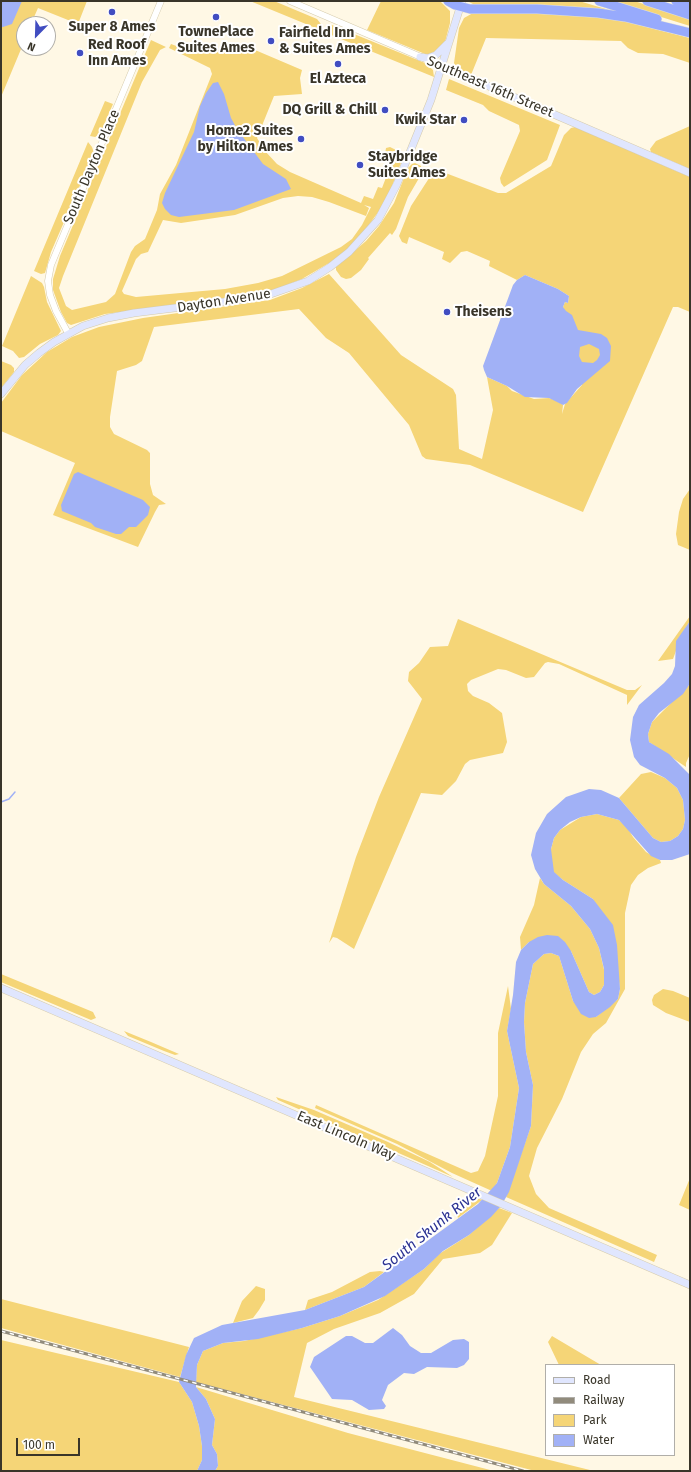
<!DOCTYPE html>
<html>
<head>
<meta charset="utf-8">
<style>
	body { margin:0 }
	#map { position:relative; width:691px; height:1472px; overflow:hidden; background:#fff8e5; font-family:"Fira Sans",sans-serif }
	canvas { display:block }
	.frame { position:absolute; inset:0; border:2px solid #393529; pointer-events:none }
	.legend { position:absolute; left:545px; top:1364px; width:130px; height:92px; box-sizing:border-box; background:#fff; border:1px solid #b0aea9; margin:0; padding:5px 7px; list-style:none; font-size:12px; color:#393529 }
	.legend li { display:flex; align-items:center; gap:8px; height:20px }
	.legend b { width:20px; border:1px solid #b0aea9 }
	.north { position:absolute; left:16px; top:16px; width:40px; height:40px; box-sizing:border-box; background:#fff; border:1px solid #b0aea9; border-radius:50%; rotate:203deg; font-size:11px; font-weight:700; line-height:16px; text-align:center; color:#393529 }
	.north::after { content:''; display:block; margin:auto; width:14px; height:18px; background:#414dc1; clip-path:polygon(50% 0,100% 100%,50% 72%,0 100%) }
	.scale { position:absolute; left:16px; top:1438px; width:64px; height:18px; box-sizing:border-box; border:2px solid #393529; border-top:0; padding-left:5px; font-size:12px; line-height:14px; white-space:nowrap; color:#393529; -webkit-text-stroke:3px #fff; paint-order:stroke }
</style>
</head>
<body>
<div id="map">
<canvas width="691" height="1472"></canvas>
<div class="frame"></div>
<ul class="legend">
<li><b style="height:5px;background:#e0e6fe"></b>Road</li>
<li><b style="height:5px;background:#918b7c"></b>Railway</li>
<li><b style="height:11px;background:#f5d577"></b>Park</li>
<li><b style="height:11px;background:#a1b1f6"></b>Water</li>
</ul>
<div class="north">N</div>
<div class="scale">100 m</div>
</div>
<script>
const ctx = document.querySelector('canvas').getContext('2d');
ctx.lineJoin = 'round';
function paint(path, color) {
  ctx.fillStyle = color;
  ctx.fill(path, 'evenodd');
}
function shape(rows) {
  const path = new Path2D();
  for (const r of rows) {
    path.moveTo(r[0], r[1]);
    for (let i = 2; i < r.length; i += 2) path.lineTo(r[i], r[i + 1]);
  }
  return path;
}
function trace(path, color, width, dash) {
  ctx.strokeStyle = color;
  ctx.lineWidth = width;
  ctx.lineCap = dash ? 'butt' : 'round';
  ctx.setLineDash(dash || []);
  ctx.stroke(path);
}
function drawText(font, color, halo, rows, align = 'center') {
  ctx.font = font + ' "Fira Sans",sans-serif';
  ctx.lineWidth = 4;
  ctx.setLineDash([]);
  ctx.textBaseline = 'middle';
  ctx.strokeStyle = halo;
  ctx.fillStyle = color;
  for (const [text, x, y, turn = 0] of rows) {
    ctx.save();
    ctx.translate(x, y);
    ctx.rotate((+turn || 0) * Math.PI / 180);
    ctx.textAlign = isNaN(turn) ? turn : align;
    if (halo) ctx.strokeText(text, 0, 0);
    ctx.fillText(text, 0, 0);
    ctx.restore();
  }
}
paint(shape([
	[1,1,87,1,78,24,38,8,31,24,24,24,24,42,1,97],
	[250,1,274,1,317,19,321,24,318,29],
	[381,1,440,1,450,11,450,23,445,42,430,56,367,30],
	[467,1,579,1,616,12,477,6],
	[610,1,634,1,660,9,690,19,690,26],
	[473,13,575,14,616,19,690,38,690,63,663,54,638,53,628,48,621,41,486,38,471,75,457,69,454,63,459,28,464,18],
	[332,25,425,63,433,70,434,77,324,32,327,26],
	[151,40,166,47,160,50,142,82,63,276,59,288,66,306,72,310,106,302,115,294,131,252,135,246,145,239,157,210,160,194,176,165,212,74,210,68,169,48,171,44,190,51,195,40,228,54,232,45,241,44,302,70,300,78,302,94,274,96,257,138,265,151,277,164,290,172,361,203,364,196,373,199,378,187,382,188,390,167,387,165,392,162,389,154,385,154,386,148,390,147,398,151,402,160,389,194,379,211,357,241,341,256,302,279,266,293,105,314,71,325,67,323,61,312,53,290,53,279,60,256],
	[298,196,312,197,329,202,366,216,369,208,364,205,371,207,362,225,352,239,341,247,282,276,258,283,225,289,136,297,124,294,122,291,136,259,141,254,148,252,163,220,181,223,235,215,283,198],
	[449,79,560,125,547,160,504,187,501,183,500,178,520,131,519,125,489,111,483,105,446,90],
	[105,101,113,104,100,134,95,137,90,136],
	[690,126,690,169,651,152,650,149,656,141],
	[575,127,690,177,690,312,678,307,673,307,583,512,470,465,426,459,422,456,409,425,349,353,326,338,299,309,154,327,142,361,136,365,117,371,110,417,110,427,114,434,147,450,150,453,150,484,153,495,166,504,159,505,155,512,138,547,53,515,75,463,1,431,1,403,22,375,47,352,72,337,99,327,143,318,270,300,302,288,329,274,401,355,453,389,456,395,459,449,482,459,493,410,487,377,507,386,512,391,534,399,549,398,558,401,563,405,562,414,565,404,582,385,563,307,565,302,568,303,569,296,558,289,525,275,517,280,489,266,490,261,467,251,461,252,450,263,442,259,444,252,409,237,407,244,402,242,399,236,411,206,435,169,498,193,506,193,551,166,564,135,571,128],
	[88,142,92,147,94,153,51,252,45,273,41,274,34,271],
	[415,163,421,166,422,173,408,197,396,229,392,235,390,233,368,258,369,259,361,270,351,278,346,279,341,277,336,270,336,267,366,241,379,226,394,203,408,168,412,164],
	[31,276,42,283,44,287,47,302,61,331,58,335,40,344,24,357,19,358,13,351,2,346],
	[1,361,11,365,14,368,14,372,1,388],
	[690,489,690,550,678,545,676,534,679,512,683,499],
	[690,616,690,621,683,632,673,659,658,661],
	[458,619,627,690,635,690,642,685,627,705,627,695,559,664,548,662,545,663,534,677,526,678,506,670,498,669,471,680,467,684,468,691,473,696,489,703,502,713,507,742,503,753,470,760,465,764,456,781,442,795,421,793,354,949,337,938,333,937,329,943,356,857,379,797,422,699,408,681,409,672,419,663,430,647,448,646],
	[690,681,690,754,686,763,686,767,649,742,648,734,652,722,689,685],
	[651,772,665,778,677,788,683,800,685,820,683,829,678,836,670,841,661,842,653,838,619,798,641,774],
	[597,814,619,820,627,827,633,837,646,852,660,860,661,863,648,868,638,875,631,885,625,913,625,989,606,1023,593,1034,581,1052,562,1099,537,1148,529,1176,536,1194,549,1208,657,1255,654,1262,506,1197,531,1126,533,1085,526,1052,524,1022,525,1003,533,964,544,954,551,953,559,956,573,1001,596,1017,618,999,620,989,617,966,593,899,563,880,553,872,551,862,551,849,554,838,560,830,581,817],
	[540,878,544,884,571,906,590,929,599,948,605,974,604,985,600,992,594,995,589,992,571,951,529,942,521,950,520,937,534,905],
	[1,974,93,1012,96,1018,91,1020,1,982],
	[508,986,511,1009,507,1031,519,1088,510,1147,497,1183,492,1191,452,1173,397,1144,315,1108,316,1105,471,1173,478,1171,485,1156,498,1096,498,1033],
	[663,989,673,991,690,998,690,1022,666,1013,653,1005,652,1000,654,995],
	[124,1031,151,1042,179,1054,175,1055,164,1051,128,1036],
	[276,1097,314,1110,388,1142,430,1162,453,1177,278,1100],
	[690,1178,690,1210,679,1205],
	[469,1195,482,1200,458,1218,456,1212],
	[499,1208,512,1213,492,1245,480,1253,443,1259,414,1294,380,1313,334,1329,307,1343,294,1397,594,1471,535,1471,196,1382,197,1365,203,1351,223,1343,244,1341,302,1328,340,1316,378,1300,424,1269,439,1254,469,1235],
	[380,1271,384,1272,364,1287,305,1310,308,1300,332,1292,370,1272],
	[256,1286,265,1289,265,1300,259,1310,253,1318,233,1323,242,1301],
	[1,1299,189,1347,180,1377,1,1328],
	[552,1336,601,1365,559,1365,548,1342],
	[1,1340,179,1382,192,1402,199,1426,202,1446,202,1460,197,1471,1,1471],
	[196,1387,348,1433,494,1471,215,1471,218,1466,217,1454,212,1445,215,1419,206,1399]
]), '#f5d577');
paint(shape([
	[1,1,22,1,12,24,3,27,1,27],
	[218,82,224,94,231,118,237,129,263,164,286,179,291,189,234,210,179,217,171,215,165,209,162,203,165,193,194,132,200,106,206,93,213,83],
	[525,275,558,289,569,296,568,303,565,302,563,307,566,311,572,315,578,330,601,334,607,338,611,346,610,361,577,389,567,403,563,405,549,398,525,397,507,386,487,377,484,370,483,366,513,285,517,280],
	[589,344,599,349,600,355,597,360,593,363,582,362,579,356,580,347],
	[78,472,143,500,150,507,148,515,136,527,129,527,121,534,116,534,95,527,91,523,62,511,61,505,74,474],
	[690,621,689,685,683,694,659,713,652,722,648,734,649,742,669,754,690,775,690,854,672,860,660,860,651,856,619,820,597,814,581,817,570,822,560,830,554,838,551,849,554,872,563,880,593,899,613,925,617,945,620,989,618,999,610,1007,596,1017,589,1018,581,1014,573,1001,559,956,551,953,544,954,533,964,525,1003,524,1022,526,1052,533,1085,531,1126,509,1192,501,1206,491,1217,469,1235,443,1251,424,1269,385,1296,340,1316,302,1328,258,1339,223,1343,203,1351,197,1365,196,1387,206,1399,215,1419,212,1445,217,1454,218,1466,215,1471,197,1471,202,1460,202,1446,199,1426,192,1402,179,1382,186,1355,194,1338,222,1325,305,1310,364,1287,478,1204,497,1183,510,1147,519,1088,507,1031,513,995,516,962,521,950,529,942,538,937,547,935,558,936,565,942,571,951,589,992,594,995,600,992,604,985,604,969,599,948,590,929,571,906,544,884,535,869,531,855,536,833,547,814,566,797,589,789,601,790,619,798,653,838,661,842,670,841,678,836,683,829,685,820,683,800,677,788,665,778,640,765,634,757,630,740,633,717,639,705,664,683,672,674,675,666,676,641],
	[393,1328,402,1335,410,1346,421,1353,431,1353,453,1340,464,1339,469,1342,469,1359,464,1365,457,1368,427,1367,414,1374,404,1373,388,1385,382,1400,386,1406,384,1409,369,1410,352,1400,332,1399,310,1367,314,1357,346,1336,352,1336,365,1343,373,1343]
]), '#a1b1f6');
trace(shape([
	[1,802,9,799,15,792]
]), '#a1b1f6', 1.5);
const tertiary = shape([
	[290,1,442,66],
	[68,333,56,311,50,295,48,281,51,265,161,1]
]);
const secondary = shape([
	[420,57,428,58,436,55,447,44],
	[442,66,690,173],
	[1,394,25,365,39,353,54,342,83,326,108,318,134,313,247,299,268,295,308,281,330,267,349,252,378,220,397,184,431,100,462,1],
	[1,988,690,1285]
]);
const motorway = shape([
	[448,1,455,5,470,9,537,9,598,13,625,17,690,33],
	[599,1,657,19],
	[647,1,690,15],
	[676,1,690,7]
]);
trace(tertiary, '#d5cbac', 7);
trace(secondary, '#d5cbac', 8);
trace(motorway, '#dfdfdd', 10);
trace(tertiary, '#fff', 6);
trace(secondary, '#e0e6fe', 7);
trace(motorway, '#97aafc', 9);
const rail = shape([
	[1,1331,523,1471]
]);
trace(rail, '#918b7c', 3);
trace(rail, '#fff', 1.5, [4.5]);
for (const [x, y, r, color] of [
	[112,12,4,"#414dc1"],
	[216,17,4,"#414dc1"],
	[271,41,4,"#414dc1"],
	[80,53,4,"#414dc1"],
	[338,64,4,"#414dc1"],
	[385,110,4,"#414dc1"],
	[464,120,4,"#414dc1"],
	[301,139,4,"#414dc1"],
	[360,165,4,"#414dc1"],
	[447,312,4,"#414dc1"]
]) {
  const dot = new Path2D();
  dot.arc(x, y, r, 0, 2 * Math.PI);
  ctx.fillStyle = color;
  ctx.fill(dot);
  trace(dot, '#fff', 1.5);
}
drawText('bold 14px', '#393529', '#fff', [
	["Super 8 Ames",112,27,"center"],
	["TownePlace",216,32,"center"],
	["Suites Ames",216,48,"center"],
	["Fairfield Inn",279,33],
	["& Suites Ames",279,49],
	["Red Roof",88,45],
	["Inn Ames",88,61],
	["El Azteca",338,79,"center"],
	["DQ Grill & Chill",377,110,"right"],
	["Kwik Star",456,120,"right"],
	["Home2 Suites",293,131,"right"],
	["by Hilton Ames",293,147,"right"],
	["Staybridge",368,157],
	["Suites Ames",368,173],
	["Theisens",455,312]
], 'left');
drawText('14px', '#393529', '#fff', [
	["Southeast 16th Street",490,87,23],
	["South Dayton Place",92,167,-67],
	["Dayton Avenue",224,301,-9],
	["East Lincoln Way",346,1136,23]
]);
drawText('italic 15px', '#2c3393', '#fff', [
	["South Skunk River",432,1229,-39]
]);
</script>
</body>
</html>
